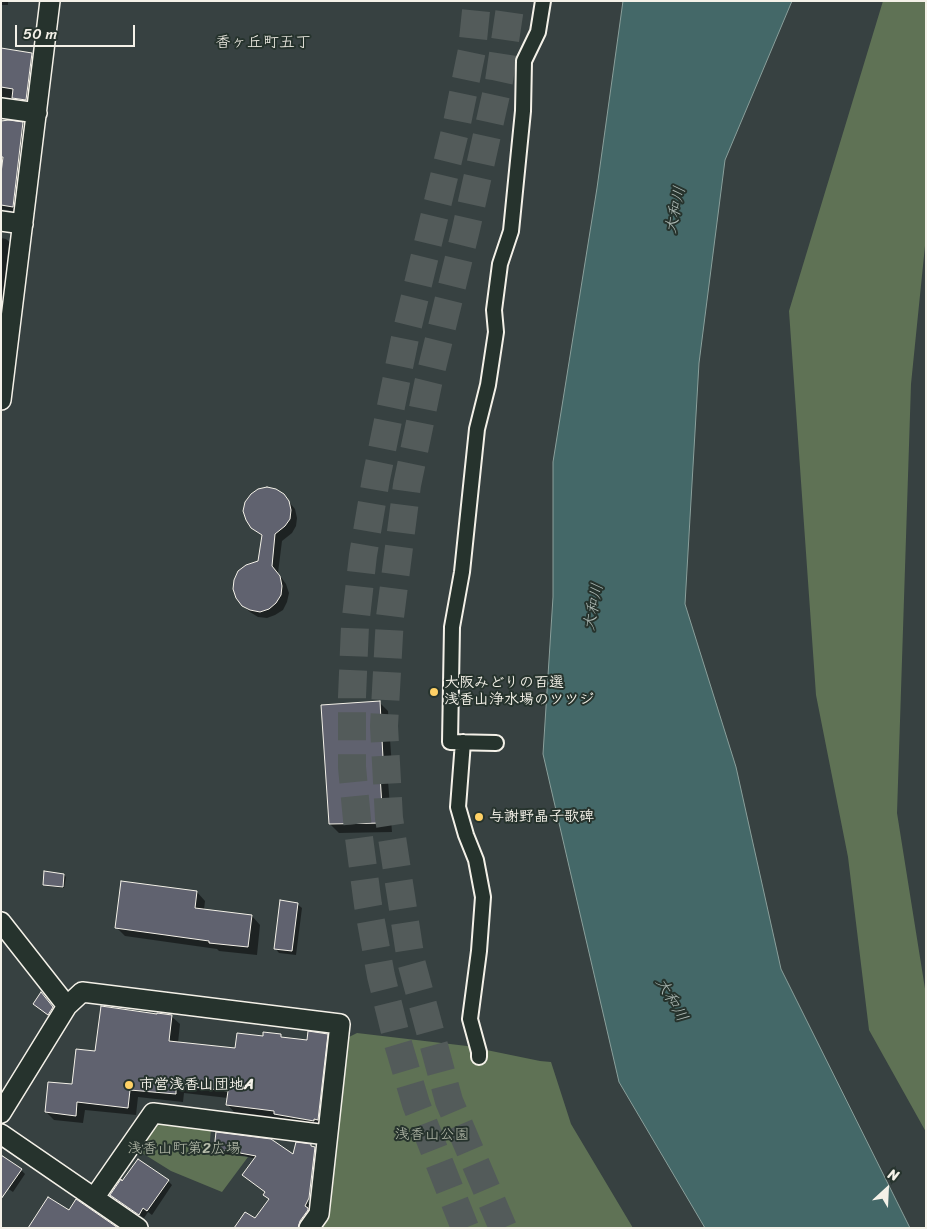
<!DOCTYPE html>
<html>
<head>
<meta charset="utf-8">
<style>
	body { margin:0 }
	#map { position:relative; width:927px; height:1229px; overflow:hidden; background:#374141; font-family:Sriracha,sans-serif }
	canvas { display:block }
	.frame { position:absolute; inset:0; border:2px solid #f4f1e8; pointer-events:none }
	.north { position:absolute; left:862px; top:1164px; width:50px; height:50px; -webkit-text-stroke:4px #26332d; paint-order:stroke; rotate:25deg; font-size:14px; font-weight:700; line-height:20px; text-align:center; color:#f4f1e8 }
	.north::after { content:''; display:block; margin:auto; width:18px; height:22px; background:#f4f1e8; clip-path:polygon(50% 0,100% 100%,50% 72%,0 100%) }
	.scale { position:absolute; left:15px; top:25px; width:120px; height:22px; box-sizing:border-box; border:2px solid #f4f1e8; border-top:0; padding-left:6px; font-size:15px; line-height:18px; white-space:nowrap; color:#f4f1e8; -webkit-text-stroke:4px #26332d; paint-order:stroke }
</style>
</head>
<body>
<div id="map">
<canvas width="927" height="1229"></canvas>
<div class="frame"></div>
<div class="north">N</div>
<div class="scale">50 m</div>
</div>
<script>
const ctx = document.querySelector('canvas').getContext('2d');
ctx.lineJoin = 'round';
function paint(path, color) {
  ctx.fillStyle = color;
  ctx.fill(path, 'evenodd');
}
function shape(rows) {
  const path = new Path2D();
  for (const r of rows) {
    path.moveTo(r[0], r[1]);
    for (let i = 2; i < r.length; i += 2) path.lineTo(r[i], r[i + 1]);
  }
  return path;
}
function trace(path, color, width, dash) {
  ctx.strokeStyle = color;
  ctx.lineWidth = width;
  ctx.lineCap = dash ? 'butt' : 'round';
  ctx.setLineDash(dash || []);
  ctx.stroke(path);
}
function drawText(font, color, halo, rows, align = 'center') {
  ctx.font = font + ' Sriracha,"Klee One",sans-serif';
  ctx.lineWidth = 4;
  ctx.setLineDash([]);
  ctx.textBaseline = 'middle';
  ctx.strokeStyle = halo;
  ctx.fillStyle = color;
  for (const [text, x, y, turn = 0] of rows) {
    ctx.save();
    ctx.translate(x, y);
    ctx.rotate((+turn || 0) * Math.PI / 180);
    ctx.textAlign = isNaN(turn) ? turn : align;
    if (halo) ctx.strokeText(text, 0, 0);
    ctx.fillText(text, 0, 0);
    ctx.restore();
  }
}
paint(shape([
	[883,1,926,1,926,236,911,384,897,813,926,995,926,1132,869,1030,848,857,816,695,789,311],
	[357,1033,467,1046,540,1061,551,1062,571,1124,633,1228,319,1228,327,1217,349,1037],
	[163,1122,211,1128,209,1152,248,1157,222,1192,171,1171,139,1151,154,1127]
]), '#5f7255');
const water = shape([
	[623,1,792,1,725,160,699,363,685,604,736,767,781,969,910,1228,705,1228,619,1082,543,754,553,597,553,462,597,188,623,1]
]);
paint(water, '#446868');
trace(water, '#8a9f9b', 1);
paint(shape([
	[1,1,8,1,8,5,1,5],
	[1,49,32,54,37,60,31,105,1,104],
	[1,121,22,124,28,129,19,212,1,209],
	[1,238,6,239,13,245,1,337],
	[283,495,295,509,297,518,296,526,292,533,282,541,278,573,286,584,289,593,287,602,283,610,275,615,267,618,258,617,250,612,243,605,259,562,263,537,252,527],
	[379,702,388,711,392,767,387,768,392,832,339,833,330,824],
	[64,875,66,877,64,888,46,886,44,884],
	[197,892,205,901,204,910,252,916,260,925,257,955,219,951,217,949,125,936,116,927],
	[297,904,302,908,296,955,279,953,275,948],
	[41,993,57,1012,53,1018,34,1004],
	[171,1016,180,1024,178,1043,236,1049,264,1037,280,1035,283,1038,308,1041,327,1035,335,1043,326,1127,283,1122,280,1119,235,1113,227,1104,228,1098,184,1093,183,1102,138,1097,136,1115,85,1110,83,1123,54,1120,46,1112,73,1086,96,1053],
	[311,1146,314,1148,308,1204,310,1204,316,1150,319,1153,313,1203,309,1210,312,1213,303,1228,234,1228,240,1218,255,1220,270,1199,256,1159,245,1156,220,1154,215,1149,294,1157],
	[21,1170,25,1174,13,1192,1,1184],
	[168,1181,172,1185,152,1215,148,1212,144,1218,116,1199,111,1195]
]), '#0007');
const building = shape([
	[1,48,32,53,26,100,12,98,13,89,1,87,1,48],
	[9,120,23,122,13,207,1,205,1,173,3,157,1,157,1,121,9,120],
	[267,487,276,489,284,494,289,501,291,510,290,519,285,526,275,534,272,566,280,576,282,586,281,595,276,603,269,609,260,612,250,610,242,606,236,598,233,589,234,580,238,571,246,565,258,561,262,535,251,528,246,520,243,511,245,502,251,494,258,489,267,487],
	[380,701,383,758,379,759,383,823,329,824,321,705,380,701],
	[44,871,64,874,63,887,43,885,44,871],
	[121,881,197,891,195,908,252,915,248,947,209,943,209,941,115,928,121,881],
	[280,900,298,903,292,951,274,949,280,900],
	[41,992,53,1007,48,1015,33,1004,41,992],
	[101,1006,157,1014,157,1013,172,1015,169,1041,235,1048,237,1033,263,1036,263,1032,281,1034,281,1037,307,1040,308,1031,328,1034,318,1120,314,1119,314,1121,274,1114,274,1111,226,1105,228,1091,176,1085,176,1094,130,1090,128,1108,77,1102,76,1116,45,1112,48,1082,72,1084,76,1049,95,1051,101,1006],
	[216,1132,271,1139,293,1154,296,1142,311,1144,311,1146,315,1147,309,1198,305,1206,308,1208,308,1210,300,1221,298,1228,234,1228,245,1212,255,1218,269,1199,263,1195,265,1192,242,1175,256,1156,240,1153,241,1152,214,1150,216,1132],
	[1,1155,22,1169,1,1199,1,1155],
	[138,1159,169,1180,147,1211,143,1208,139,1215,110,1195,121,1179,122,1181,138,1159],
	[48,1197,69,1210,76,1199,118,1228,28,1228,48,1197]
]);
paint(building, '#60626f');
trace(building, '#f4f1e8', 1);
trace(shape([
	[465,1228,416,1104,397,1040,381,976,368,905,358,830,352,767,352,697,355,626,363,555,376,479,405,338,457,123,472,50,477,1],
	[503,1228,449,1101,411,961,389,818,384,726,390,617,407,485,428,384,466,229,499,81,511,1]
]), '#535b5a', 28, [28, 14]);
const pedestrian = shape([
	[463,742,458,807,466,835,476,860,483,897,479,951,470,1019,479,1052,479,1057],
	[496,743,450,742,452,627,462,572,477,429,488,385,496,332,494,310,500,264,511,231,523,111,524,61,538,32,543,1]
]);
const minor = shape([
	[1,108,37,113],
	[1,221,23,224],
	[1,400,50,1],
	[1,922,67,1006,82,992,340,1024,319,1214,309,1228],
	[1,1113,67,1006],
	[1,1134,138,1228],
	[94,1198,153,1113,327,1135]
]);
trace(pedestrian, '#f4f1e8', 18);
trace(minor, '#f4f1e8', 22);
trace(pedestrian, '#26332d', 14);
trace(minor, '#26332d', 19);
for (const [x, y, r, color] of [
	[434,692,5,"#ffd166"],
	[479,817,5,"#ffd166"],
	[129,1085,5,"#ffd166"]
]) {
  const dot = new Path2D();
  dot.arc(x, y, r, 0, 2 * Math.PI);
  ctx.fillStyle = color;
  ctx.fill(dot);
  trace(dot, '#26332d', 2);
}
drawText('bold 15px', '#f4f1e8', '#26332d', [
	["大阪みどりの百選",444,683],
	["浅香山浄水場のツツジ",444,700],
	["与謝野晶子歌碑",489,817],
	["市営浅香山団地A",139,1085]
], 'left');
drawText('15px', '#b8bead', '#26332d', [
	["浅香山公園",432,1135],
	["浅香山町第2広場",184,1149]
]);
drawText('16px', '#f4f1e8', '#26332d', [
	["香ヶ丘町五丁",263,43]
]);
drawText('italic 16px', '#aebab5', '#26332d', [
	["大和川",676,210,-78],
	["大和川",594,607,-79],
	["大和川",671,1000,60]
]);
</script>
</body>
</html>
